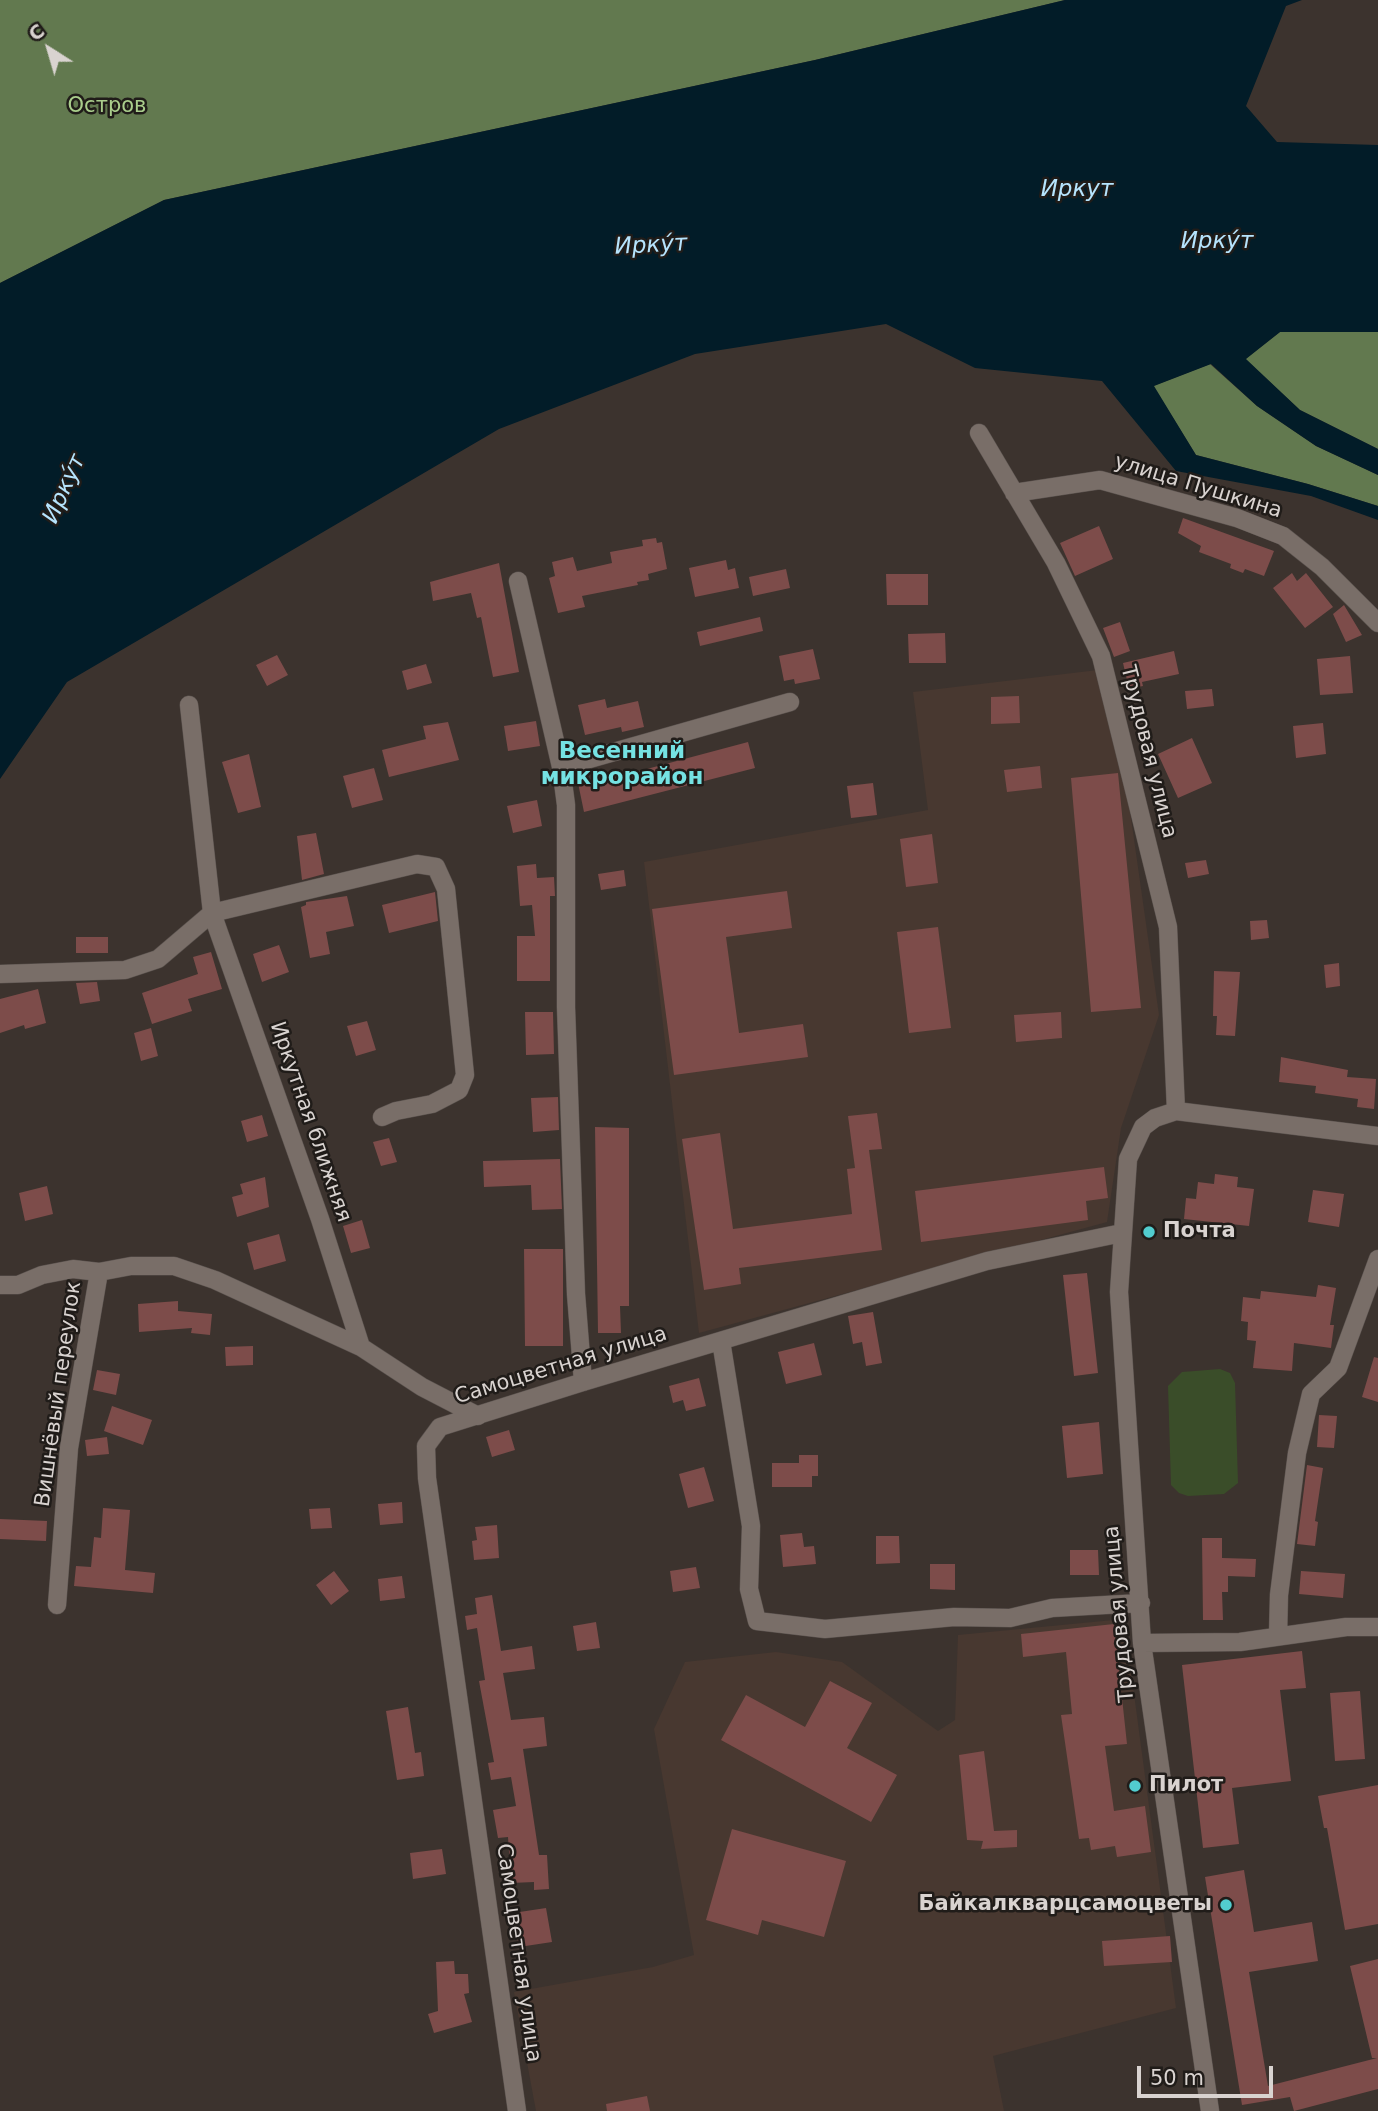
<!DOCTYPE html>
<html>
<head>
<meta charset="utf-8">
<style>
	body { margin:0 }
	#map { position:relative; width:1378px; height:2111px; overflow:hidden; background:#3c332e; font-family:"DejaVu Sans",sans-serif }
	canvas { display:block }
	.north { position:absolute; left:14px; top:14px; width:70px; height:70px; -webkit-text-stroke:5px #201c19; paint-order:stroke; rotate:323deg; font-size:19px; font-weight:700; line-height:28px; text-align:center; color:#d9d3d0 }
	.north::after { content:''; display:block; margin:auto; width:24px; height:32px; background:#d9d3d0; clip-path:polygon(50% 0,100% 100%,50% 72%,0 100%) }
	.scale { position:absolute; left:1137px; top:2066px; width:136px; height:32px; box-sizing:border-box; border:4px solid #d9d3d0; border-top:0; padding-left:9px; font-size:21px; line-height:24px; white-space:nowrap; color:#d9d3d0; -webkit-text-stroke:5px #201c19; paint-order:stroke }
</style>
</head>
<body>
<div id="map">
<canvas width="1378" height="2111"></canvas>
<div class="north">С</div>
<div class="scale">50 m</div>
</div>
<script>
const ctx = document.querySelector('canvas').getContext('2d');
ctx.lineJoin = 'round';
function paint(path, color) {
  ctx.fillStyle = color;
  ctx.fill(path, 'evenodd');
}
function shape(rows) {
  const path = new Path2D();
  for (const r of rows) {
    path.moveTo(r[0], r[1]);
    for (let i = 2; i < r.length; i += 2) path.lineTo(r[i], r[i + 1]);
  }
  return path;
}
function trace(path, color, width, dash) {
  ctx.strokeStyle = color;
  ctx.lineWidth = width;
  ctx.lineCap = dash ? 'butt' : 'round';
  ctx.setLineDash(dash || []);
  ctx.stroke(path);
}
function drawText(font, color, halo, rows, align = 'center') {
  ctx.font = font + ' "DejaVu Sans",sans-serif';
  ctx.lineWidth = 5;
  ctx.setLineDash([]);
  ctx.textBaseline = 'middle';
  ctx.strokeStyle = halo;
  ctx.fillStyle = color;
  for (const [text, x, y, turn = 0] of rows) {
    ctx.save();
    ctx.translate(x, y);
    ctx.rotate((+turn || 0) * Math.PI / 180);
    ctx.textAlign = isNaN(turn) ? turn : align;
    if (halo) ctx.strokeText(text, 0, 0);
    ctx.fillText(text, 0, 0);
    ctx.restore();
  }
}
paint(shape([
	[1098,670,1126,783,1159,1015,1121,1128,1107,1222,699,1333,644,862,928,810,913,692],
	[1124,1619,1176,2008,993,2056,1004,2111,536,2111,514,1992,653,1967,694,1955,654,1729,685,1662,776,1652,842,1662,938,1731,955,1720,958,1635]
]), '#483830');
paint(shape([
	[1220,1369,1230,1373,1235,1383,1238,1483,1224,1494,1188,1496,1179,1493,1171,1485,1168,1386,1182,1372]
]), '#3a4d29');
paint(shape([
	[0,0,1065,0,815,60,164,200,0,283],
	[1280,332,1378,332,1378,449,1300,410,1245,359],
	[1210,364,1257,406,1316,446,1378,475,1378,506,1308,484,1196,455,1153,386]
]), '#62794f');
paint(shape([
	[1065,0,1302,0,1286,6,1246,106,1277,142,1378,145,1378,332,1280,332,1246,359,1300,410,1378,449,1378,475,1316,446,1257,406,1211,364,1154,386,1196,455,1308,484,1378,506,1378,520,1311,496,1176,471,1102,381,975,368,886,324,695,354,499,429,67,682,0,779,0,283,164,200,815,60]
]), '#021c28');
paint(shape([
	[1183,518,1274,551,1264,576,1245,569,1243,573,1230,568,1231,564,1199,552,1201,546,1178,533],
	[1099,526,1113,559,1075,576,1060,543],
	[656,538,657,543,662,542,667,569,648,574,649,580,637,582,638,585,582,596,585,607,558,613,549,578,555,576,552,562,573,557,577,571,612,563,610,552,643,546,642,540],
	[726,560,728,570,735,568,739,588,695,597,689,568],
	[499,563,519,672,493,677,481,617,477,618,471,593,433,601,430,582],
	[786,569,790,588,753,596,749,577],
	[1292,573,1297,581,1306,573,1333,607,1305,628,1273,588],
	[886,574,928,574,928,605,887,605],
	[1344,605,1362,635,1346,642,1333,614],
	[760,617,763,631,700,646,697,632],
	[1120,622,1130,651,1114,657,1103,628],
	[945,633,946,663,909,663,908,634],
	[813,649,820,679,795,684,794,679,784,681,779,656],
	[1174,651,1179,674,1142,682,1143,686,1129,689,1123,663],
	[277,655,288,675,267,686,256,665],
	[1350,656,1353,693,1320,695,1317,659],
	[426,664,432,683,407,690,402,671],
	[1212,689,1214,706,1187,709,1185,691],
	[1019,696,1020,723,991,724,991,697],
	[605,699,607,708,638,701,644,727,622,732,621,727,585,735,578,705],
	[536,721,540,746,508,751,504,726],
	[448,722,459,760,389,777,382,750,426,739,423,726],
	[1323,723,1326,754,1296,758,1293,726],
	[1192,738,1212,783,1178,798,1158,754],
	[748,742,755,768,584,812,578,783,627,772,628,774],
	[249,754,261,807,238,813,222,762],
	[1040,766,1042,788,1007,792,1004,770],
	[374,768,383,800,352,808,343,776],
	[1118,773,1141,1008,1091,1012,1071,778],
	[873,783,877,815,851,818,847,786],
	[537,800,542,826,513,833,507,806],
	[316,833,324,874,302,880,297,836],
	[932,834,938,883,906,887,900,839],
	[1206,860,1209,874,1188,878,1185,863],
	[536,864,537,878,554,877,555,896,550,896,550,981,517,981,517,936,535,936,532,905,520,906,517,866],
	[624,870,626,886,601,890,598,874],
	[787,891,792,928,726,937,739,1033,803,1024,808,1057,674,1075,652,909],
	[435,892,438,921,389,933,382,905],
	[347,896,354,926,326,932,330,954,310,958,301,907,306,905,306,902],
	[1267,920,1269,938,1251,940,1250,921],
	[938,927,951,1028,909,1033,897,932],
	[76,937,108,937,108,953,76,953],
	[279,945,289,972,262,982,253,954],
	[211,952,222,989,188,999,192,1011,152,1024,142,993,198,974,193,957],
	[1339,963,1340,986,1326,988,1324,965],
	[1214,971,1240,972,1235,1036,1216,1035,1217,1016,1213,1016],
	[97,982,100,1001,80,1004,76,983],
	[38,989,46,1023,25,1029,24,1025,0,1033,0,999],
	[525,1012,553,1012,554,1054,526,1055],
	[1061,1012,1062,1038,1016,1042,1014,1015],
	[367,1021,376,1050,356,1056,347,1026],
	[151,1028,158,1056,141,1061,134,1033],
	[1281,1057,1348,1070,1347,1077,1376,1079,1374,1109,1357,1107,1358,1099,1315,1093,1316,1086,1279,1082],
	[558,1097,559,1130,533,1132,531,1098],
	[877,1113,882,1149,869,1150,882,1250,739,1268,741,1284,704,1290,682,1139,720,1133,733,1229,852,1214,847,1169,855,1168,848,1116],
	[262,1115,268,1136,247,1142,241,1121],
	[595,1127,629,1128,629,1306,620,1306,621,1333,598,1333],
	[389,1138,397,1162,381,1166,373,1142],
	[560,1159,562,1209,532,1210,531,1185,484,1187,483,1161],
	[1104,1167,1108,1198,1086,1201,1088,1220,921,1242,915,1191],
	[1215,1174,1238,1177,1237,1187,1254,1189,1249,1226,1184,1219,1186,1198,1196,1199,1198,1182,1214,1184],
	[265,1177,269,1207,237,1217,232,1197,243,1194,240,1184],
	[47,1186,53,1214,25,1221,19,1193],
	[1313,1190,1344,1194,1339,1227,1308,1222],
	[362,1220,370,1248,351,1253,343,1226],
	[279,1234,286,1261,254,1270,247,1243],
	[524,1249,563,1249,563,1346,525,1346],
	[1087,1273,1098,1373,1074,1376,1063,1275],
	[1318,1285,1336,1288,1330,1325,1334,1325,1331,1348,1294,1343,1292,1371,1253,1368,1256,1341,1247,1340,1248,1322,1241,1321,1243,1297,1260,1299,1261,1291,1316,1297],
	[178,1301,178,1311,212,1314,210,1335,191,1333,192,1328,139,1332,138,1304],
	[873,1312,882,1363,866,1366,862,1342,853,1344,848,1316],
	[814,1343,822,1375,786,1384,778,1352],
	[253,1346,253,1365,226,1366,225,1347],
	[1374,1357,1378,1358,1378,1402,1362,1397],
	[97,1370,120,1374,116,1395,93,1390],
	[699,1378,706,1406,686,1411,683,1400,673,1403,669,1386],
	[112,1406,152,1420,143,1445,104,1431],
	[1319,1415,1337,1416,1334,1448,1317,1447],
	[1099,1422,1103,1474,1067,1478,1062,1426],
	[509,1430,515,1450,492,1457,486,1437],
	[107,1437,109,1454,87,1456,85,1440],
	[799,1455,818,1455,818,1476,812,1476,812,1487,772,1487,772,1463,799,1463],
	[1307,1465,1323,1468,1315,1521,1318,1522,1315,1546,1297,1544],
	[704,1467,714,1501,688,1508,679,1474],
	[402,1502,403,1523,380,1525,378,1504],
	[103,1508,130,1510,125,1570,155,1573,153,1593,74,1586,76,1566,91,1567,94,1537,101,1538],
	[330,1508,332,1528,311,1529,309,1509],
	[0,1519,47,1521,46,1541,0,1539],
	[497,1525,499,1558,474,1560,472,1541,477,1540,475,1527],
	[802,1533,804,1547,814,1546,816,1564,783,1567,780,1535],
	[876,1536,899,1536,900,1563,876,1564],
	[1202,1538,1222,1538,1222,1558,1256,1559,1255,1577,1228,1576,1228,1592,1222,1592,1223,1620,1203,1620],
	[1070,1550,1098,1550,1099,1575,1070,1575],
	[930,1564,955,1564,955,1590,930,1589],
	[696,1567,700,1588,673,1592,670,1571],
	[334,1571,349,1591,331,1605,316,1585],
	[1301,1571,1345,1574,1343,1598,1299,1594],
	[402,1576,405,1598,380,1601,378,1579],
	[492,1595,501,1651,532,1646,535,1669,503,1673,511,1720,544,1717,547,1746,523,1749,539,1855,547,1855,549,1889,534,1890,534,1882,511,1883,508,1837,498,1838,493,1810,516,1806,511,1777,491,1780,488,1763,494,1762,479,1681,485,1680,477,1628,467,1630,465,1616,477,1614,475,1598],
	[596,1622,600,1648,577,1651,573,1626],
	[1114,1624,1127,1744,1105,1746,1114,1811,1145,1806,1151,1852,1117,1857,1115,1846,1091,1850,1089,1838,1079,1839,1061,1715,1072,1714,1066,1652,1023,1657,1021,1634],
	[1302,1651,1306,1688,1280,1690,1291,1781,1232,1788,1239,1844,1203,1848,1182,1665],
	[830,1681,872,1703,847,1748,897,1775,871,1822,721,1740,746,1695,805,1727],
	[1360,1691,1365,1759,1335,1761,1330,1693],
	[408,1707,415,1753,421,1752,424,1776,397,1780,386,1711],
	[984,1751,994,1831,1017,1830,1017,1847,981,1849,983,1841,967,1840,959,1755],
	[1378,1785,1378,1924,1345,1930,1327,1828,1324,1828,1318,1796],
	[732,1829,846,1861,824,1937,762,1920,758,1935,706,1920],
	[442,1849,446,1874,413,1879,410,1853],
	[1244,1870,1254,1932,1312,1922,1318,1961,1249,1972,1268,2086,1377,2058,1372,2058,1350,1966,1378,1959,1378,2089,1294,2111,1290,2097,1242,2105,1205,1877],
	[546,1908,552,1942,519,1947,513,1913],
	[1170,1936,1172,1962,1104,1966,1102,1941],
	[454,1961,455,1974,468,1974,469,1993,464,1994,472,2022,434,2033,428,2014,438,2011,436,1962],
	[647,2096,650,2111,607,2111,606,2104]
]), '#7d4c4a');
const minor = shape([
	[979,433,1056,563,1101,656,1168,927,1176,1111],
	[1014,493,1100,480,1237,518,1283,536,1322,567,1378,623],
	[518,581,561,767,566,805,566,1007,576,1294,583,1382],
	[561,767,790,702],
	[0,974,125,970,158,959,212,913,189,705],
	[0,1285,18,1285,42,1275,73,1269,99,1272,131,1266,174,1266,215,1280,361,1347,422,1387,478,1416],
	[721,1341,751,1526,749,1589,757,1621,825,1629,954,1617,1010,1618,1052,1608,1141,1603],
	[361,1347,320,1219,212,913,417,864,436,867,446,889,465,1075,459,1090,432,1104,396,1111,382,1117],
	[57,1605,69,1448,99,1272],
	[1278,1636,1279,1595,1297,1453,1311,1394,1338,1368,1378,1259],
	[1142,1643,1240,1642,1346,1627,1378,1627],
	[517,2111,427,1478,426,1446,440,1427,583,1382,987,1261,1122,1233],
	[1210,2111,1142,1643,1119,1292,1128,1159,1143,1127,1155,1118,1176,1111,1378,1136]
]);
trace(minor, '#5a524e', 19);
trace(minor, '#796e68', 18);
for (const [x, y, r, color] of [
	[1149,1232,7,"#52cdcf"],
	[1135,1786,7,"#52cdcf"],
	[1226,1905,7,"#52cdcf"]
]) {
  const dot = new Path2D();
  dot.arc(x, y, r, 0, 2 * Math.PI);
  ctx.fillStyle = color;
  ctx.fill(dot);
  trace(dot, '#201c19', 2.5);
}
drawText('21px', '#aace8c', '#201c19', [
	["Остров",107,107]
]);
drawText('21px', '#d9d3d0', '#201c19', [
	["улица Пушкина",1198,487,17],
	["Трудовая улица",1148,752,76],
	["Иркутная ближняя",310,1122,71],
	["Самоцветная улица",561,1366,-17],
	["Вишнёвый переулок",59,1394,-82],
	["Трудовая улица",1120,1614,-95],
	["Самоцветная улица",518,1953,82]
]);
drawText('bold 21px', '#d9d3d0', '#201c19', [
	["Почта",1163,1232],
	["Пилот",1149,1786],
	["Байкалкварцсамоцветы",1212,1905,"right"]
], 'left');
drawText('italic 23px', '#b6e4fd', '#201c19', [
	["Иркут",1077,190],
	["Ирку́т",1217,242],
	["Ирку́т",651,246,-3],
	["Ирку́т",65,489,-66]
]);
drawText('bold 23px', '#75e2e3', '#201c19', [
	["Весенний",622,752],
	["микрорайон",622,778]
]);
</script>
</body>
</html>
